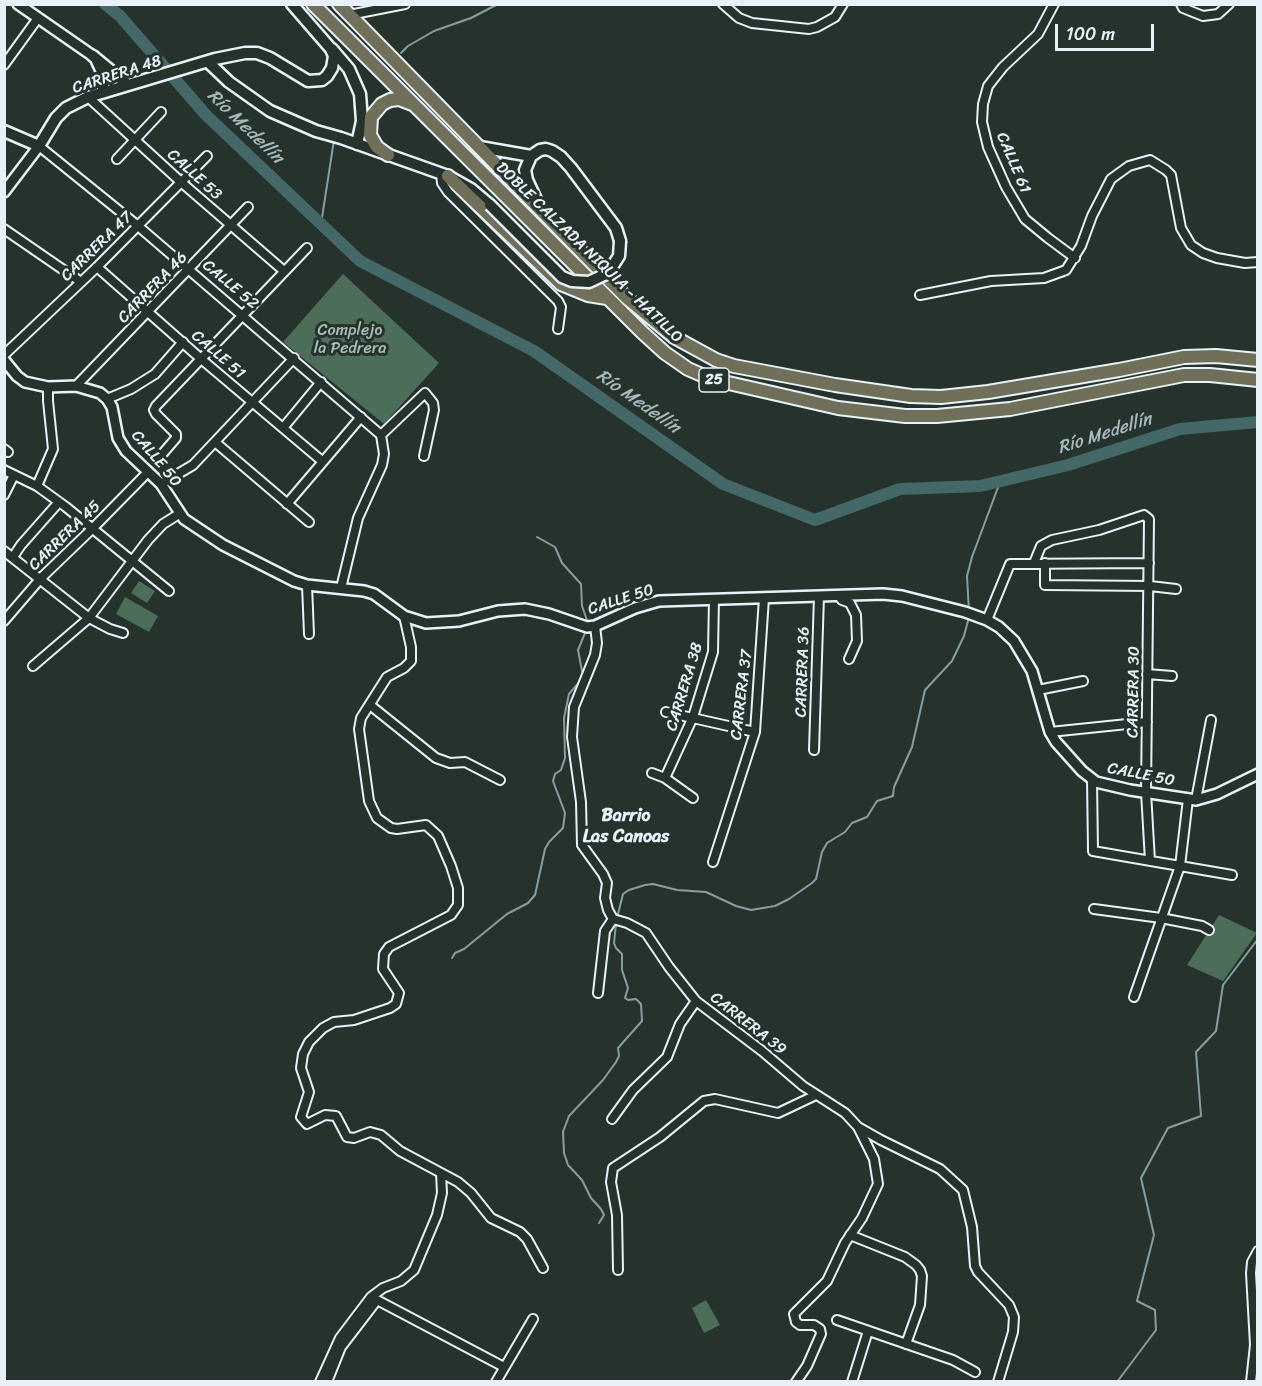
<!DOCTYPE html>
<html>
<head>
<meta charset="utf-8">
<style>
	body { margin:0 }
	#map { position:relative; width:1262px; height:1386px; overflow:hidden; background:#26332d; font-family:Sriracha,sans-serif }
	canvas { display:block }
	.frame { position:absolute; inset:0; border:6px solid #e8f1f8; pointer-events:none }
	.scale { position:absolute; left:1055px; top:24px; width:99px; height:27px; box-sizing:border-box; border:3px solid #e8f1f8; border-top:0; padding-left:8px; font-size:18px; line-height:21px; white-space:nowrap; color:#e8f1f8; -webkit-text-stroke:4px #26332d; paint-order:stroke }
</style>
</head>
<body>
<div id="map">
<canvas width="1262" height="1386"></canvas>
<div class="frame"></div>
<div class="scale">100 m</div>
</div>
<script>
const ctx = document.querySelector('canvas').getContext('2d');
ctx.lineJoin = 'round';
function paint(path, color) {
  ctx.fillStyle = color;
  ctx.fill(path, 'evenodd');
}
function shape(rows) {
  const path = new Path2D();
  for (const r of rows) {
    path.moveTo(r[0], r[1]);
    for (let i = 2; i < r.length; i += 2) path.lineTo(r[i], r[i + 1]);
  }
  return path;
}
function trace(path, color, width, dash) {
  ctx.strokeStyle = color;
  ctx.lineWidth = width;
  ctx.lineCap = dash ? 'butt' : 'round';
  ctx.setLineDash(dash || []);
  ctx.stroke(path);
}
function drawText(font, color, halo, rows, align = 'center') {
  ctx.font = font + ' Sriracha,sans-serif';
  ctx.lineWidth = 6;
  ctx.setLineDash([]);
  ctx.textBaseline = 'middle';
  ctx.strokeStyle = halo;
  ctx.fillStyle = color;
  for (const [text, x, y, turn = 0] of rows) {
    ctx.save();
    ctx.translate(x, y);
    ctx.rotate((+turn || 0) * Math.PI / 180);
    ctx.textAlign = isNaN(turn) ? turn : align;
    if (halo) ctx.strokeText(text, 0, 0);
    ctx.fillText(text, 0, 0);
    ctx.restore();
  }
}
paint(shape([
	[343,274,439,363,384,424,283,342],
	[139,581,155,591,147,603,131,593],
	[125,597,158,616,149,632,116,614],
	[1219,915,1257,933,1223,981,1187,965],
	[706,1300,720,1325,704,1333,692,1308]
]), '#4c6e59');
trace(shape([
	[401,53,408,46,434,31,471,18,498,4],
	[321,224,334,140],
	[537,537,555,547,562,563,581,584,582,606,588,623],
	[969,612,967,576,972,557,1000,482],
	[583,676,578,650,585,633],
	[617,918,623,894,629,890,645,885,653,884,677,890,706,892,736,906,751,910,775,906,789,899,812,883,816,879,822,852,827,843,845,832,852,823,867,817,877,801,893,796,894,787,912,747,925,690,952,661,964,636,969,617],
	[452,958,455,953,464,949,507,914,528,903,535,895,545,849,549,842,563,828,565,813,553,781,555,774,561,770,565,758,564,718,569,694,580,681],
	[599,1223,604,1215,601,1209,591,1198,582,1180,568,1165,564,1153,563,1132,569,1116,603,1080,616,1062,619,1056,618,1048,642,1021,641,1004,636,999,628,1000,625,998,628,988,622,970,622,954,616,948,614,943,616,924],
	[1117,1382,1156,1330,1155,1310,1137,1301,1154,1235,1141,1178,1168,1128,1201,1116,1196,1052,1216,1031,1223,985,1258,939]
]), '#859fa1', 2);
trace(shape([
	[105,4,120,16,206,115,360,261,534,351,723,484,815,520,900,489,980,486,1068,465,1180,429,1258,422]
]), '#436867', 12);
const minor = shape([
	[723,4,739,18,752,23,809,29,817,27,835,17,843,4],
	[1054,4,1038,34,1003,67,988,86,983,104,982,122,988,147,1006,187,1025,219,1048,238,1075,258],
	[1181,4,1183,8,1203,16,1218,14,1229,4],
	[349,15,405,4],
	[4,65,38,18],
	[88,97,181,182,284,271],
	[39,146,138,226,381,435],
	[117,159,161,112],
	[441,174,442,183,448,192,558,301,561,307,558,329],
	[4,229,81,282],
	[97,267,200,358,322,461],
	[920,295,991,281,1044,278,1066,270,1081,246,1092,216,1111,179,1129,166,1150,160,1166,170,1171,175,1181,228,1191,245,1203,253,1217,258,1245,263,1258,262],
	[4,355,97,267,207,156],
	[76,386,248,207],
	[107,399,131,389,155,374,183,342],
	[283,428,321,382],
	[381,435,425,393,433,403,434,410,424,456],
	[215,442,309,522],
	[4,449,8,452],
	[158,459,176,438,176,434,156,414,154,410,156,406,307,248],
	[4,470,37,486,66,507,169,591],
	[161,484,193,465,294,358],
	[37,486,53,449,48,401,48,387],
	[4,495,14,475],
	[287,504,361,417],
	[4,551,89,618,110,629,123,633],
	[13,557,21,545,59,502],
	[1034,563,1041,546,1052,540,1099,530,1144,515,1149,519,1146,792,1150,861],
	[1045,563,1045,585,1150,586,1176,589],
	[307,585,309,634],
	[341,588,358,518,382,465,384,454,381,435],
	[839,596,842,600,850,603,856,615,857,641,849,659],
	[404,616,411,647,411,661,404,668,387,677,361,718,359,729,369,801,377,818,391,828,397,829,426,825,438,836,451,866,458,888,458,905,451,915,389,947,384,954,383,969,399,993,396,1004,390,1008,354,1020,334,1022,323,1028,309,1042,303,1054,301,1068,309,1092,301,1117,307,1124,325,1115,336,1116,347,1137,354,1138,370,1132,381,1135,400,1151,458,1182,471,1193,491,1218,520,1232,527,1239,543,1268],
	[987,620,1010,564,1149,563],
	[4,621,41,578,92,529,147,473],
	[595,626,597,643,595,655,574,707,572,737,581,802,582,845,603,874,607,883,605,898,608,910,613,919,627,923,646,933,669,967,696,1001,762,1051,803,1086,845,1113,858,1127,881,1140,940,1169,963,1190,972,1227,975,1266,978,1272,1009,1305,1014,1317,1013,1332,998,1382],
	[33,666,89,618,148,540,163,524,179,514],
	[1147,674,1172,676],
	[1038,690,1083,681],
	[370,705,436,758,450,763,465,762,500,780],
	[666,712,755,732],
	[1050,732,1147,722],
	[814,750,819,596],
	[652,773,665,778,693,798],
	[665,778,693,717,713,652,714,599],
	[1092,779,1093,851,1232,875],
	[1196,800,1211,720],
	[713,862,755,732,764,598],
	[1094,909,1161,918,1202,926,1209,930],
	[598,993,605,931,613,919],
	[1134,997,1180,866,1188,799],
	[612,1119,633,1090,667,1057,680,1024,696,1001],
	[850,1235,905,1257,916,1265,920,1270,922,1276,920,1305,906,1344],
	[618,1270,617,1215,611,1182,613,1168,660,1137,704,1101,715,1099,778,1113,816,1095],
	[837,1320,953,1360,975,1372],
	[320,1382,340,1338,371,1297,383,1288,401,1281,414,1270,437,1215,442,1193,441,1173],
	[327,1382,341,1347,377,1300,504,1367],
	[496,1382,533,1319],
	[796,1382,807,1366,821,1334,820,1329,814,1325,800,1325,796,1322,794,1314,827,1281,845,1243,862,1218,878,1184,874,1159,858,1127],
	[852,1382,868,1331],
	[1251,1382,1255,1345,1251,1273,1252,1262,1258,1251]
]);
const tertiary = shape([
	[18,4,93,56],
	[4,192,39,146],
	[4,360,17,376,25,382,48,387,76,386,100,393,107,399,112,407,118,438,126,451,161,484,184,519,223,545,294,581,307,585,364,591,374,594,404,616,426,623,459,621,498,611,525,609,549,614,587,627,595,626,635,608,659,601,883,594,902,596,965,612,987,620,999,627,1014,641,1032,671,1050,732,1056,742,1082,771,1096,782,1130,790,1196,800,1217,794,1258,774]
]);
const secondary = shape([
	[332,49,349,69,360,94,362,121,357,144],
	[93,56,128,85],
	[97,61,103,74,103,92],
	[208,62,229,82,270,111,316,131,341,138,448,176,471,189,490,205],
	[4,131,39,146,56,118,66,108,88,97,215,59,245,53,257,53,270,58,308,81,322,80,327,76,332,68,334,56,331,49,292,4],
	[480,147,531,156],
	[539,206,527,180,525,170,531,156,540,150,546,149,552,151,561,157,571,168,616,228,620,241]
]);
const trunk = shape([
	[313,4,642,332,665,353,688,369,711,379,838,408,905,416,937,416,1010,409,1184,375,1210,375,1258,380],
	[339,4,627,298,674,337,716,360,734,366,835,385,911,396,941,397,988,392,1119,370,1184,357,1216,356,1258,360],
	[388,155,377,147,370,135,371,117,382,104,390,100,399,99,412,104],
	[448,176,561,284,588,295,607,298]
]);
trace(minor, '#e8f1f8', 12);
trace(tertiary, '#e8f1f8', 14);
trace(secondary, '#e8f1f8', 15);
trace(trunk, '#e8f1f8', 16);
trace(minor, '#26332d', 8);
trace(tertiary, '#26332d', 9);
trace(secondary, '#26332d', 10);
trace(trunk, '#706f59', 12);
const secondaryBridge = shape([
	[490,205,562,277,572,281,589,282,608,273,619,256,620,241]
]);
trace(secondaryBridge, '#e8f1f8', 15, []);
trace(secondaryBridge, '#26332d', 10);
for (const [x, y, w] of [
	[714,380,30]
]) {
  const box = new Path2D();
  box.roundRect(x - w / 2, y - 12, w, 24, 4.5);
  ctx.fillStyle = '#26332d';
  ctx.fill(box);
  trace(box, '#e8f1f8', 1.5);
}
drawText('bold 15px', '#e8f1f8', null, [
	["25",714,380]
]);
drawText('16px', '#e8f1f8', '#26332d', [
	["CARRERA 48",117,75,-18],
	["CALLE 61",1013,163,67],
	["CALLE 53",194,175,42],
	["CARRERA 47",97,247,-44],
	["DOBLE CALZADA NIQUIA - HATILLO",589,253,44],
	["CALLE 52",230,285,40],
	["CARRERA 46",153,288,-46],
	["CALLE 51",218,355,41],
	["CALLE 50",156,459,50],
	["CARRERA 45",65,536,-44],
	["CALLE 50",621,600,-18],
	["CARRERA 36",803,672,-88],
	["CARRERA 38",685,687,-73],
	["CARRERA 30",1134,692,-89],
	["CARRERA 37",742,695,-83],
	["CALLE 50",1141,775,11],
	["CARRERA 39",748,1024,38]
]);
drawText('16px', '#aabdb8', '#26332d', [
	["Complejo",350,331],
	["la Pedrera",350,349]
]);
drawText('italic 18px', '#a6babe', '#26332d', [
	["Río Medellín",245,127,44],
	["Río Medellín",638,402,35],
	["Río Medellín",1105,434,-18]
]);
drawText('bold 18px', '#e8f1f8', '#26332d', [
	["Barrio",626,816],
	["Las Canoas",626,837]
]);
</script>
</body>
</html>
